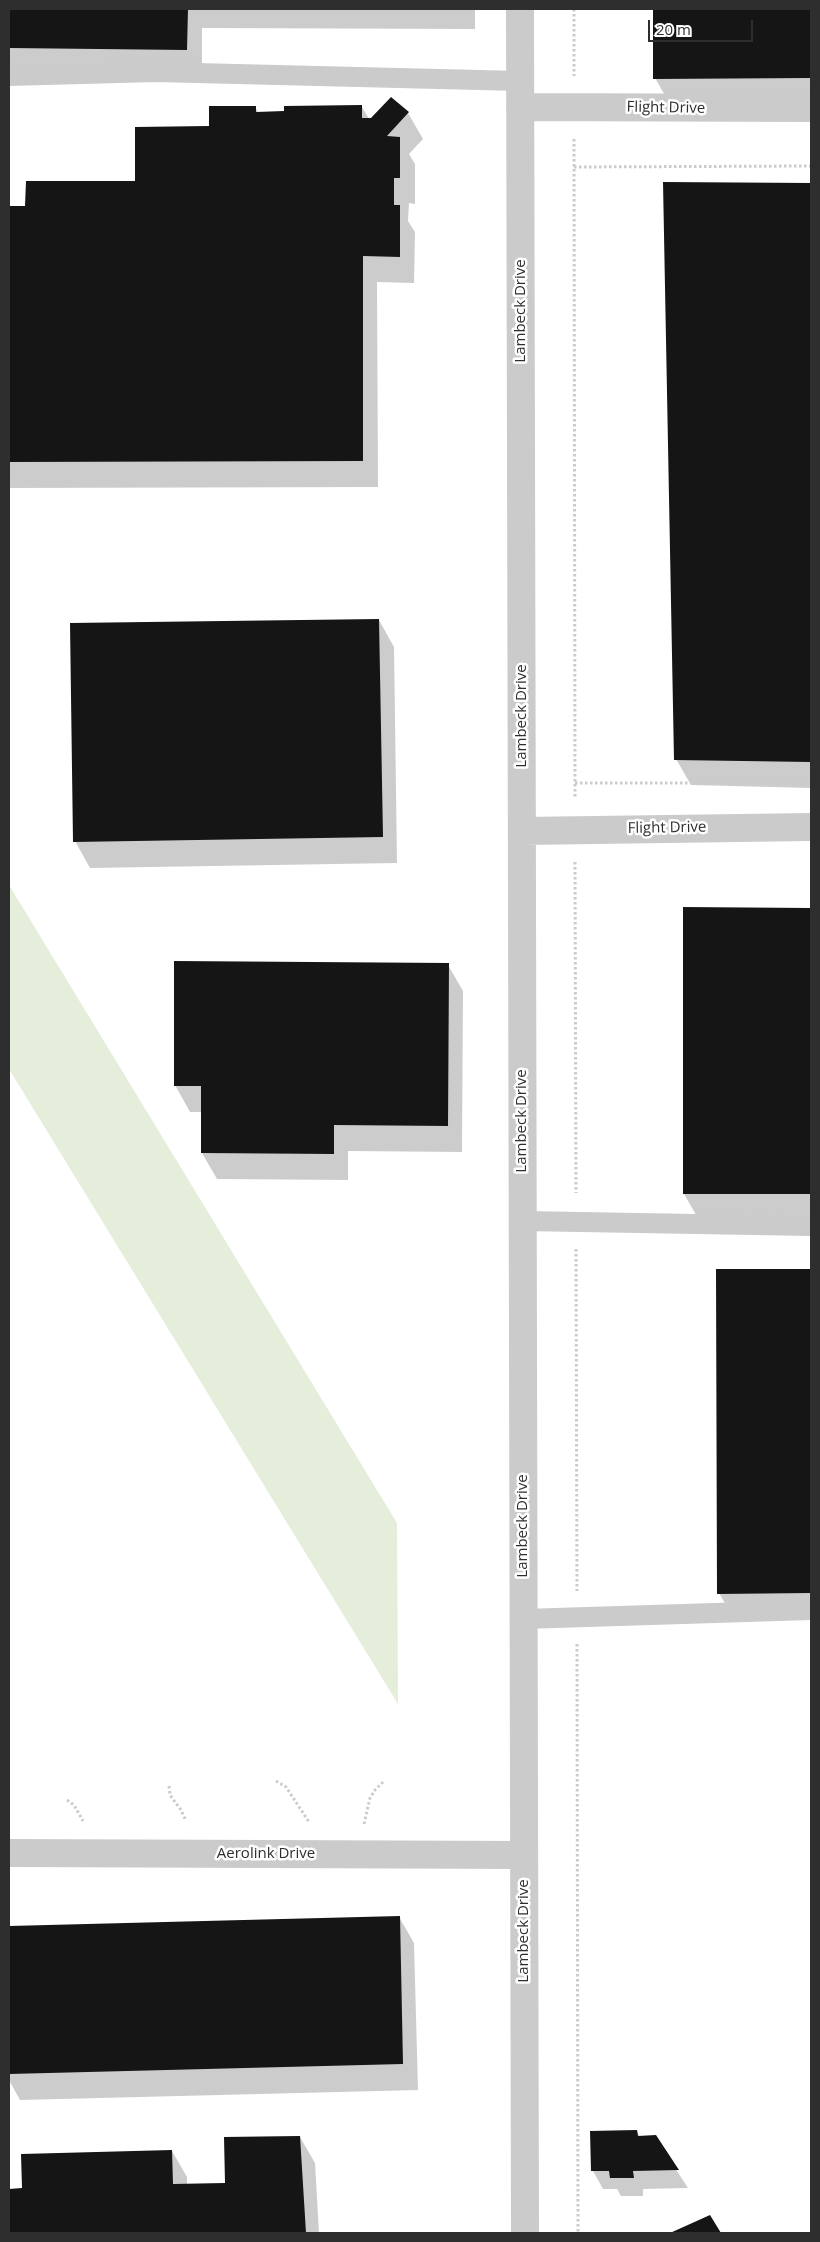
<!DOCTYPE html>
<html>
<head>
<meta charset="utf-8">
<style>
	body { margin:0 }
	#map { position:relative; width:820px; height:2242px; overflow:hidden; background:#fff; font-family:"Open Sans",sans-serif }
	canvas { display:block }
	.frame { position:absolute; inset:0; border:10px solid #2e2e2e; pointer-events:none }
	.scale { position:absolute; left:648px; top:20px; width:105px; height:22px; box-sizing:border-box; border:2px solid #2e2e2e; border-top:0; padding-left:6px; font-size:15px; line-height:18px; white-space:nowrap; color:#2e2e2e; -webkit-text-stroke:4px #fff; paint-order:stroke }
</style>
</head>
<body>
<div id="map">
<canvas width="820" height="2242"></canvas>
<div class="frame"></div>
<div class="scale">20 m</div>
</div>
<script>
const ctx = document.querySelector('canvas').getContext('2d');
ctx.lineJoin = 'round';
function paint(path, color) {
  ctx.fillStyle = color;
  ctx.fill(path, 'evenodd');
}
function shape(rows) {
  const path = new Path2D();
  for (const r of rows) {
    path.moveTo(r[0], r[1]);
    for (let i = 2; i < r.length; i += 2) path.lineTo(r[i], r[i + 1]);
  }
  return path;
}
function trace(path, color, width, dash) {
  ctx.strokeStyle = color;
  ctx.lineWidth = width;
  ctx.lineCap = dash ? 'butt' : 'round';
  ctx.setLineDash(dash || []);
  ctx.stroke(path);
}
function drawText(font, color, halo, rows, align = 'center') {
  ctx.font = font + ' "Open Sans",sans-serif';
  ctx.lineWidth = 5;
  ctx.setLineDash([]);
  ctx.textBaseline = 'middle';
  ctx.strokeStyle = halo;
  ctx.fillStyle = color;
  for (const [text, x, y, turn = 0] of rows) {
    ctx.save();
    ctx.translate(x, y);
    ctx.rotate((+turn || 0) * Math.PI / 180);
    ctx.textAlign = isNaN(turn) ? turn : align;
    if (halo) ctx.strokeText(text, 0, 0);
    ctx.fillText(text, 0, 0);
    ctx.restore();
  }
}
paint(shape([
	[9,885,397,1523,398,1704,9,1069]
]), '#e5eddb');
paint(shape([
	[9,9,475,9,475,29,202,28,202,75,9,74],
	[654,9,811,9,811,104,670,104,655,78],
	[391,99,408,113,423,139,409,154,415,164,415,204,409,203,408,221,415,232,414,283,377,282,378,487,9,488,9,208,26,207,136,183,211,127,255,107,259,114,362,107,369,119,372,119],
	[664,183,811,185,811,788,691,785,676,759],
	[379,620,394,647,397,863,90,868,75,841],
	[685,909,811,909,811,1220,699,1220,684,1194],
	[448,965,463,991,462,1152,348,1151,348,1180,217,1179,202,1153,202,1112,190,1112,175,1085],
	[718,1270,811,1270,811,1619,734,1619,719,1593],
	[399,1917,414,1943,418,2090,20,2100,9,2080,9,1927],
	[637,2131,640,2137,655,2137,688,2188,643,2189,643,2196,621,2196,617,2189,603,2189,593,2171,592,2132],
	[300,2137,315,2163,319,2233,9,2233,9,2190,23,2190,172,2151,187,2177,187,2185,226,2184]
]), '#0003');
paint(shape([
	[9,9,188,9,187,50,9,48],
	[653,9,811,9,811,78,653,79],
	[391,97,409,112,387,136,400,137,400,178,394,178,394,205,400,205,400,257,363,256,363,461,9,462,9,206,25,206,26,181,135,181,135,127,209,126,209,106,256,106,256,112,284,111,284,106,362,105,362,118,371,118],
	[663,182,811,183,811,762,674,760],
	[379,619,383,837,73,842,70,623],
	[683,907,811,908,811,1194,683,1194],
	[174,961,449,963,448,1126,334,1125,334,1154,201,1153,201,1086,174,1086],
	[716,1269,811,1269,811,1593,717,1594],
	[400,1916,403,2064,9,2074,9,1926],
	[637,2130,638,2136,656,2135,679,2170,633,2171,634,2178,610,2178,609,2171,591,2171,590,2131],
	[300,2136,306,2233,9,2233,9,2189,22,2188,21,2154,172,2150,173,2184,225,2183,224,2137],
	[710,2215,721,2233,670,2233]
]), '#151515');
trace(shape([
	[574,9,574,76],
	[574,139,575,798],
	[574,167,811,166],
	[575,783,811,783],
	[575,862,576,1193],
	[576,1249,577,1591],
	[577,1644,578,2233],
	[276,1781,286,1787,309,1822],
	[169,1786,170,1795,181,1810,186,1821],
	[67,1800,74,1805,83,1821],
	[364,1824,370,1798,375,1790,383,1782]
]), '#cbcbcb', 3, [2.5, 2.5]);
trace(shape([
	[9,76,156,72,520,81],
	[523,1221,811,1226],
	[523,1619,811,1610]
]), '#cbcbcb', 20);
trace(shape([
	[520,9,525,2233],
	[520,107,811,108],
	[522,831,811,827],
	[9,1853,524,1855]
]), '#cbcbcb', 28);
drawText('15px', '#2e2e2e', '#fff', [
	["Flight Drive",666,108,1],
	["Lambeck Drive",521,311,-90],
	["Lambeck Drive",522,716,-90],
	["Flight Drive",667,828,-1],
	["Lambeck Drive",522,1121,-90],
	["Lambeck Drive",523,1526,-90],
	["Aerolink Drive",266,1854],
	["Lambeck Drive",524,1931,-90]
]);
</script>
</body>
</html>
